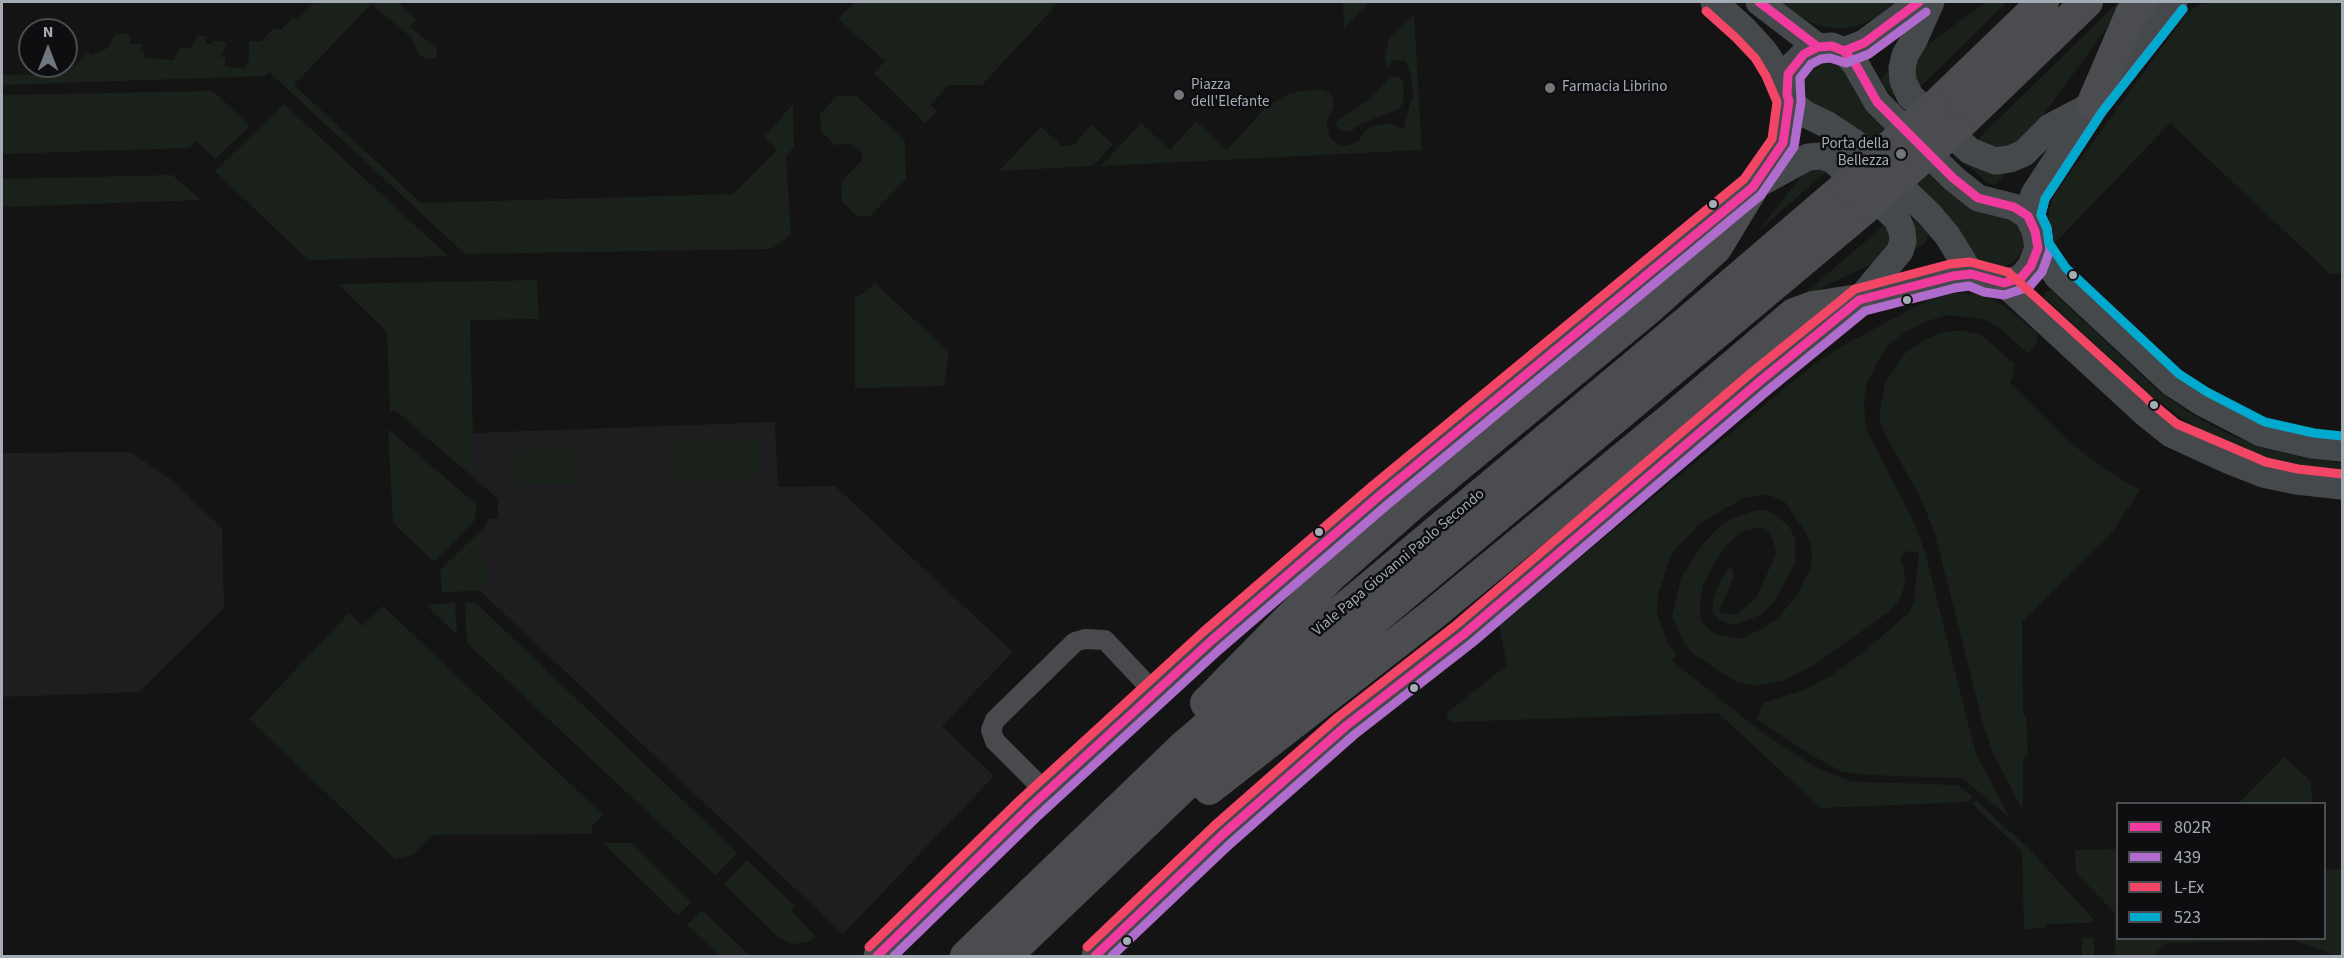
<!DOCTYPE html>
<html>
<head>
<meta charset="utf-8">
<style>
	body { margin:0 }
	#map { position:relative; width:2344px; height:958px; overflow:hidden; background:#141414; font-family:"Source Sans 3",sans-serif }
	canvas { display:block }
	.frame { position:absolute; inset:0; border:3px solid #a4acb6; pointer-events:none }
	.legend { position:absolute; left:2116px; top:802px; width:210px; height:138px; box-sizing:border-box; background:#0e0e10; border:2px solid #4a4d52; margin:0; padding:8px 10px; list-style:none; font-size:18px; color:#a4acb6 }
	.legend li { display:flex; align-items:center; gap:12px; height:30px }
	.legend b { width:30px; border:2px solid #4a4d52 }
	.north { position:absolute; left:18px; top:18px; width:60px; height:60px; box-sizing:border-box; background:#0e0e10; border:2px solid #4a4d52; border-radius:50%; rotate:0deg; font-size:16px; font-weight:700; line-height:24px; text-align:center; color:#a4acb6 }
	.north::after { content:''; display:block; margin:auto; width:21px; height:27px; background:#72777d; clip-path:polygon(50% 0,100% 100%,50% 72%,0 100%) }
</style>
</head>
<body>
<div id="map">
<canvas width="2344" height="958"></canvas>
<div class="frame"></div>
<ul class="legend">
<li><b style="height:8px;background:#f13a9d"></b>802R</li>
<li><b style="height:8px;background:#b06ccc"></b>439</li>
<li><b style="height:8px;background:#f34667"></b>L-Ex</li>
<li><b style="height:8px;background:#00a9ce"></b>523</li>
</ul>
<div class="north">N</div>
</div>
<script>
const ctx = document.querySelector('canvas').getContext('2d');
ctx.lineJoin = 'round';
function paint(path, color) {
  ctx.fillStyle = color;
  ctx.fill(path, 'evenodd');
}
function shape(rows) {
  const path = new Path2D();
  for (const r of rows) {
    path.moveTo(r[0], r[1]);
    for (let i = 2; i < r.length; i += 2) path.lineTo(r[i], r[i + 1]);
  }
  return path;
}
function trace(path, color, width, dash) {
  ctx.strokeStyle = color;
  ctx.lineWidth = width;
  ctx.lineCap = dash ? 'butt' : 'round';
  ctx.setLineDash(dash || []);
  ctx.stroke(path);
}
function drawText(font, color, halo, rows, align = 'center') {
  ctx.font = font + ' "Source Sans 3",sans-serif';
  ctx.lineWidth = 5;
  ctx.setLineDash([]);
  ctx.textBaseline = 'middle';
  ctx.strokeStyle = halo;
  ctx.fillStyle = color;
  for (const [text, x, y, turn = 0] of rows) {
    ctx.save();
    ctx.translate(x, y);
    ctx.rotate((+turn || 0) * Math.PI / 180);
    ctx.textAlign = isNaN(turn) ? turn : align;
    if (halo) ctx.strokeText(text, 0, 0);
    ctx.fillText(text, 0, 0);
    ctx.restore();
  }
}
paint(shape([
	[775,422,778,487,835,486,1013,652,942,726,994,776,843,934,480,591,487,584,483,528,490,519,498,518,498,499,474,478,473,433],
	[130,452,169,478,222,528,224,608,139,692,2,697,2,468,4,465,2,462,2,453]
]), '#1e1e20');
paint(shape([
	[315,2,398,2,416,19,410,27,436,48,437,55,435,58,426,59,419,55,412,38,371,4,294,85,421,203,733,194,777,150,764,137,793,104,794,147,786,156,791,235,771,249,465,254,269,72,265,76,2,85,2,75,64,74,89,52,92,55,108,48,115,35,125,33,129,35,131,44,142,44,141,50,144,51,145,58,174,60,179,48,190,48,198,35,207,37,206,44,213,44,213,41,223,41,227,44,220,57,225,57,225,67,244,68,249,60,249,41,261,42,273,28,281,30,293,16,297,20],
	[855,2,1059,2,982,85,949,85,930,105,937,111,925,123,874,73,885,61,838,19],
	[1343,2,1369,2,1344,29],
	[1781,2,1895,2,1876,17,1858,26,1838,29,1817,25,1798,17],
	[1986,2,2007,2,1916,91,1909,71,1916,53],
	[2118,2,2126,2,2023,142,2010,152,1973,144],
	[2204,2,2342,2,2342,273,2330,274,2170,123,2055,243,2049,226,2049,209,2056,192,2188,12],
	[1414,15,1422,150,1101,166,1141,123,1170,150,1196,121,1227,150,1266,107,1288,94,1301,91,1321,90,1328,92,1333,97,1334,107,1326,123,1330,138,1338,144,1345,146,1352,144,1358,141,1366,130,1374,126,1389,123,1403,129,1413,95,1411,75,1405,61,1394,60,1387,67,1385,57,1389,39],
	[1837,58,1853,79,1854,89,1860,100,1972,205,2010,216,2024,233,2024,248,2016,260,2011,264,1998,268,1982,264,1975,258,1954,222,1844,119,1839,114,1807,104,1797,83,1807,62],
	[1889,70,1894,78,2012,166,1996,185,1987,183,1882,85,1881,79],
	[1394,76,1400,78,1404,83,1403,103,1399,109,1361,124,1350,132,1339,130,1336,123,1339,119,1370,99,1390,78],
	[213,91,250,126,215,159,196,141,189,148,2,154,2,95],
	[837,96,857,96,905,141,906,179,870,216,857,216,842,202,841,182,862,160,862,153,853,144,835,145,821,131,820,114],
	[284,104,448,256,308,260,215,171],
	[1091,125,1113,144,1093,166,999,171,1041,127,1062,146,1074,145],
	[1822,140,1829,140,1928,233,1926,243,1906,254,1909,248,1813,150],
	[1831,168,1758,231,1805,171],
	[172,175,201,200,2,207,2,179],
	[1888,222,1894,241,1878,261,1798,299],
	[537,280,539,319,470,320,474,478,396,411,390,411,387,332,338,284],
	[875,283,949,352,944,386,855,388,855,297,863,294],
	[2046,291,2052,291,2154,387,2188,412,2228,434,2264,448,2303,458,2342,463,2342,472,2323,470,2262,457,2225,443,2184,420,2149,394,2044,297],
	[1957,293,1982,294,2003,305,2037,333,2037,343,2028,354,2000,328,1983,319,1948,315,1927,321,1907,331,1888,345,1877,363,1867,383,1864,401,1865,419,1867,431,1913,520,1925,552,1976,754,2010,818,1962,778,1868,775,1843,772,1814,757,1757,719,1763,703,1804,690,1832,675,1861,654,1910,612,1914,600,1919,553,1904,551,1901,561,1904,570,1905,584,1900,599,1889,612,1812,666,1784,680,1756,686,1734,681,1692,653,1683,641,1672,617,1681,578,1703,544,1719,527,1735,517,1757,510,1767,510,1774,514,1790,527,1795,539,1795,564,1774,602,1762,614,1737,624,1729,624,1720,620,1713,613,1713,600,1721,579,1730,566,1734,573,1732,581,1719,611,1723,614,1737,614,1756,598,1777,552,1770,533,1762,527,1741,532,1726,546,1712,567,1703,586,1700,603,1701,621,1710,631,1719,635,1739,639,1760,630,1778,618,1797,595,1812,564,1811,546,1806,533,1785,502,1769,495,1745,497,1697,525,1694,531,1676,548,1668,563,1658,596,1657,614,1667,642,1677,655,1672,661,1763,733,1815,767,1850,781,1862,782,1957,785,1973,796,1969,802,1821,808,1718,713,1451,722,1446,714,1507,665,1499,625,1814,364,1842,346,1934,297],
	[1953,331,1965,331,1981,335,2016,365,2012,369,2015,372,2010,383,2068,441,2106,470,2140,490,2110,535,2022,622,2023,715,2026,715,2028,756,2023,757,2023,811,1993,753,1984,727,1934,531,1921,499,1883,430,1879,416,1885,383,1904,354,1924,340,1940,333],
	[388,429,477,505,474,521,434,562,393,523],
	[758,439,759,478,668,481,667,441],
	[578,449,580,483,516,486,515,451],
	[483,528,487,584,480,591,442,592,440,570],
	[455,603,457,635,426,605],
	[465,603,476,603,738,853,715,875,467,643],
	[383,606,603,815,591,827,593,834,432,835,412,855,395,859,249,719,349,613,363,626],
	[2284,757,2311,781,2312,803,2239,803],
	[1976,800,2030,850,2094,920,2088,923,2045,924,2045,928,2024,929,2022,851,1972,804],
	[603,843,632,843,691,902,678,916],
	[2117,849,2118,938,2324,938,2325,870,2342,869,2342,956,2336,956,2293,940,2166,943,2153,956,2115,956,2115,913,2076,873,2075,850],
	[747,860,795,906,791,910,816,937,806,942,793,944,779,938,724,884],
	[702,910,750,956,720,956,687,925],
	[2082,938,2094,938,2094,956,2082,956]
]), '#1a211a');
trace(shape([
	[1046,792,995,741,991,730,995,720,1075,642,1085,639,1105,640,1154,692]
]), '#484a4d', 20);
trace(shape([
	[1714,2,1744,29,1764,51,1777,70,1787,95],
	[1759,2,1818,47],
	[1931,2,1914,40,1905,55,1902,68,1903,81,1910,96,1970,151,1995,161,2010,159,2024,153,2050,127,2092,105],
	[1844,51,1864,43,1919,2],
	[1789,101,1805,114,1828,125,1855,143,1929,214,1947,235,1971,274],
	[1755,184,1783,143,1789,101,1787,95,1788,74,1794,64,1804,54,1818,47,1832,46,1844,51,1856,65,1877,102,1953,178,1978,198,2014,207,2028,216,2035,231,2038,248,2031,266,2021,278,2004,283,1987,280,1971,274,1953,276,1859,300],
	[2028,216,2034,194,2092,105,2174,2],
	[2038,248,2057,276,2172,383,2201,402,2261,433,2312,445,2342,448],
	[2004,283,2146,414,2171,434,2230,461,2263,474,2296,481,2342,486],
	[877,956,1029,808,1211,641,1379,496,1753,187,1808,157,1822,156,1833,160,1897,219,1902,231,1903,241,1900,251,1859,300,1759,382,1464,634,1346,726,1222,835,1095,956]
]), '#46494b', 27);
trace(shape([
	[2092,105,2131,14,2141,2],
	[1935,106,2043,2],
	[1956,128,2087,2],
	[1206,703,1333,574,1416,501,1647,310,1716,248,1753,187],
	[1209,789,1431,616,1674,416,1794,314,1813,307,1859,300],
	[966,956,1182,748,1345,608,1688,321,1847,185],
	[1006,956,1203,768,1362,630,1869,205]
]), '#4a4c4f', 32);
trace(shape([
	[1847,185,1935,106],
	[1869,205,1956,128]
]), '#4a4c4f', 32);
trace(shape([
	[1759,2,1818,47],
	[1844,51,1864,43,1919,2],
	[877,956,1029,808,1211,641,1379,496,1753,187,1783,143,1789,101,1787,95,1788,74,1804,54,1818,47,1832,46,1844,51,1856,65,1877,102,1953,178,1978,198,2014,207,2028,216,2035,231,2038,248,2031,266,2021,278,2004,283,1971,274,1953,276,1859,300,1759,382,1464,634,1346,726,1222,835,1095,956]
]), '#f13a9d', 9);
trace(shape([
	[894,956,1037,817,1219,650,1387,505,1761,195,1794,147,1801,102,1800,78,1811,64,1821,59,1830,58,1846,63,1869,54,1926,12],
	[1112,956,1230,844,1354,735,1472,643,1767,391,1865,311,1955,288,1969,286,1984,292,2004,295,2029,287,2042,272,2050,250,2047,228,2041,215,2045,199,2102,112,2183,9]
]), '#b06ccc', 9);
trace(shape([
	[869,947,1021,799,1203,632,1371,487,1744,179,1772,139,1777,102,1766,76,1755,58,1736,38,1706,11],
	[1087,947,1214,826,1338,717,1456,625,1751,373,1855,289,1950,264,1970,262,2008,272,2154,405,2177,424,2266,462,2298,469,2342,474]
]), '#f34667', 9);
trace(shape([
	[2183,9,2102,112,2045,199,2041,215,2047,228,2049,243,2066,268,2179,374,2207,392,2265,422,2314,433,2342,436]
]), '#00a9ce', 9);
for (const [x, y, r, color] of [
	[1550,88,6,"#72777d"],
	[1179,95,6,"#72777d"],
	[1901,154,6,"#72777d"],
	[1713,204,5,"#a4acb6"],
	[2073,275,5,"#a4acb6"],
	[1907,300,5,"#a4acb6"],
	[2154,405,5,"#a4acb6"],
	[1319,532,5,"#a4acb6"],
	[1414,688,5,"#a4acb6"],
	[1127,941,5,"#a4acb6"]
]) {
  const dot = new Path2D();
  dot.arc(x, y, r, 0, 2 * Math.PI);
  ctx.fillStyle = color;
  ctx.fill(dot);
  trace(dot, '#0e0e10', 2);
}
drawText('15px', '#a4acb6', '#0e0e10', [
	["Piazza",1191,86],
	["dell'Elefante",1191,103],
	["Farmacia Librino",1562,88],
	["Porta della",1889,145,"right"],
	["Bellezza",1889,162,"right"]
], 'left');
drawText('15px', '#a4acb6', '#0e0e10', [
	["Viale Papa Giovanni Paolo Secondo",1399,563,-40]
]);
</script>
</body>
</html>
